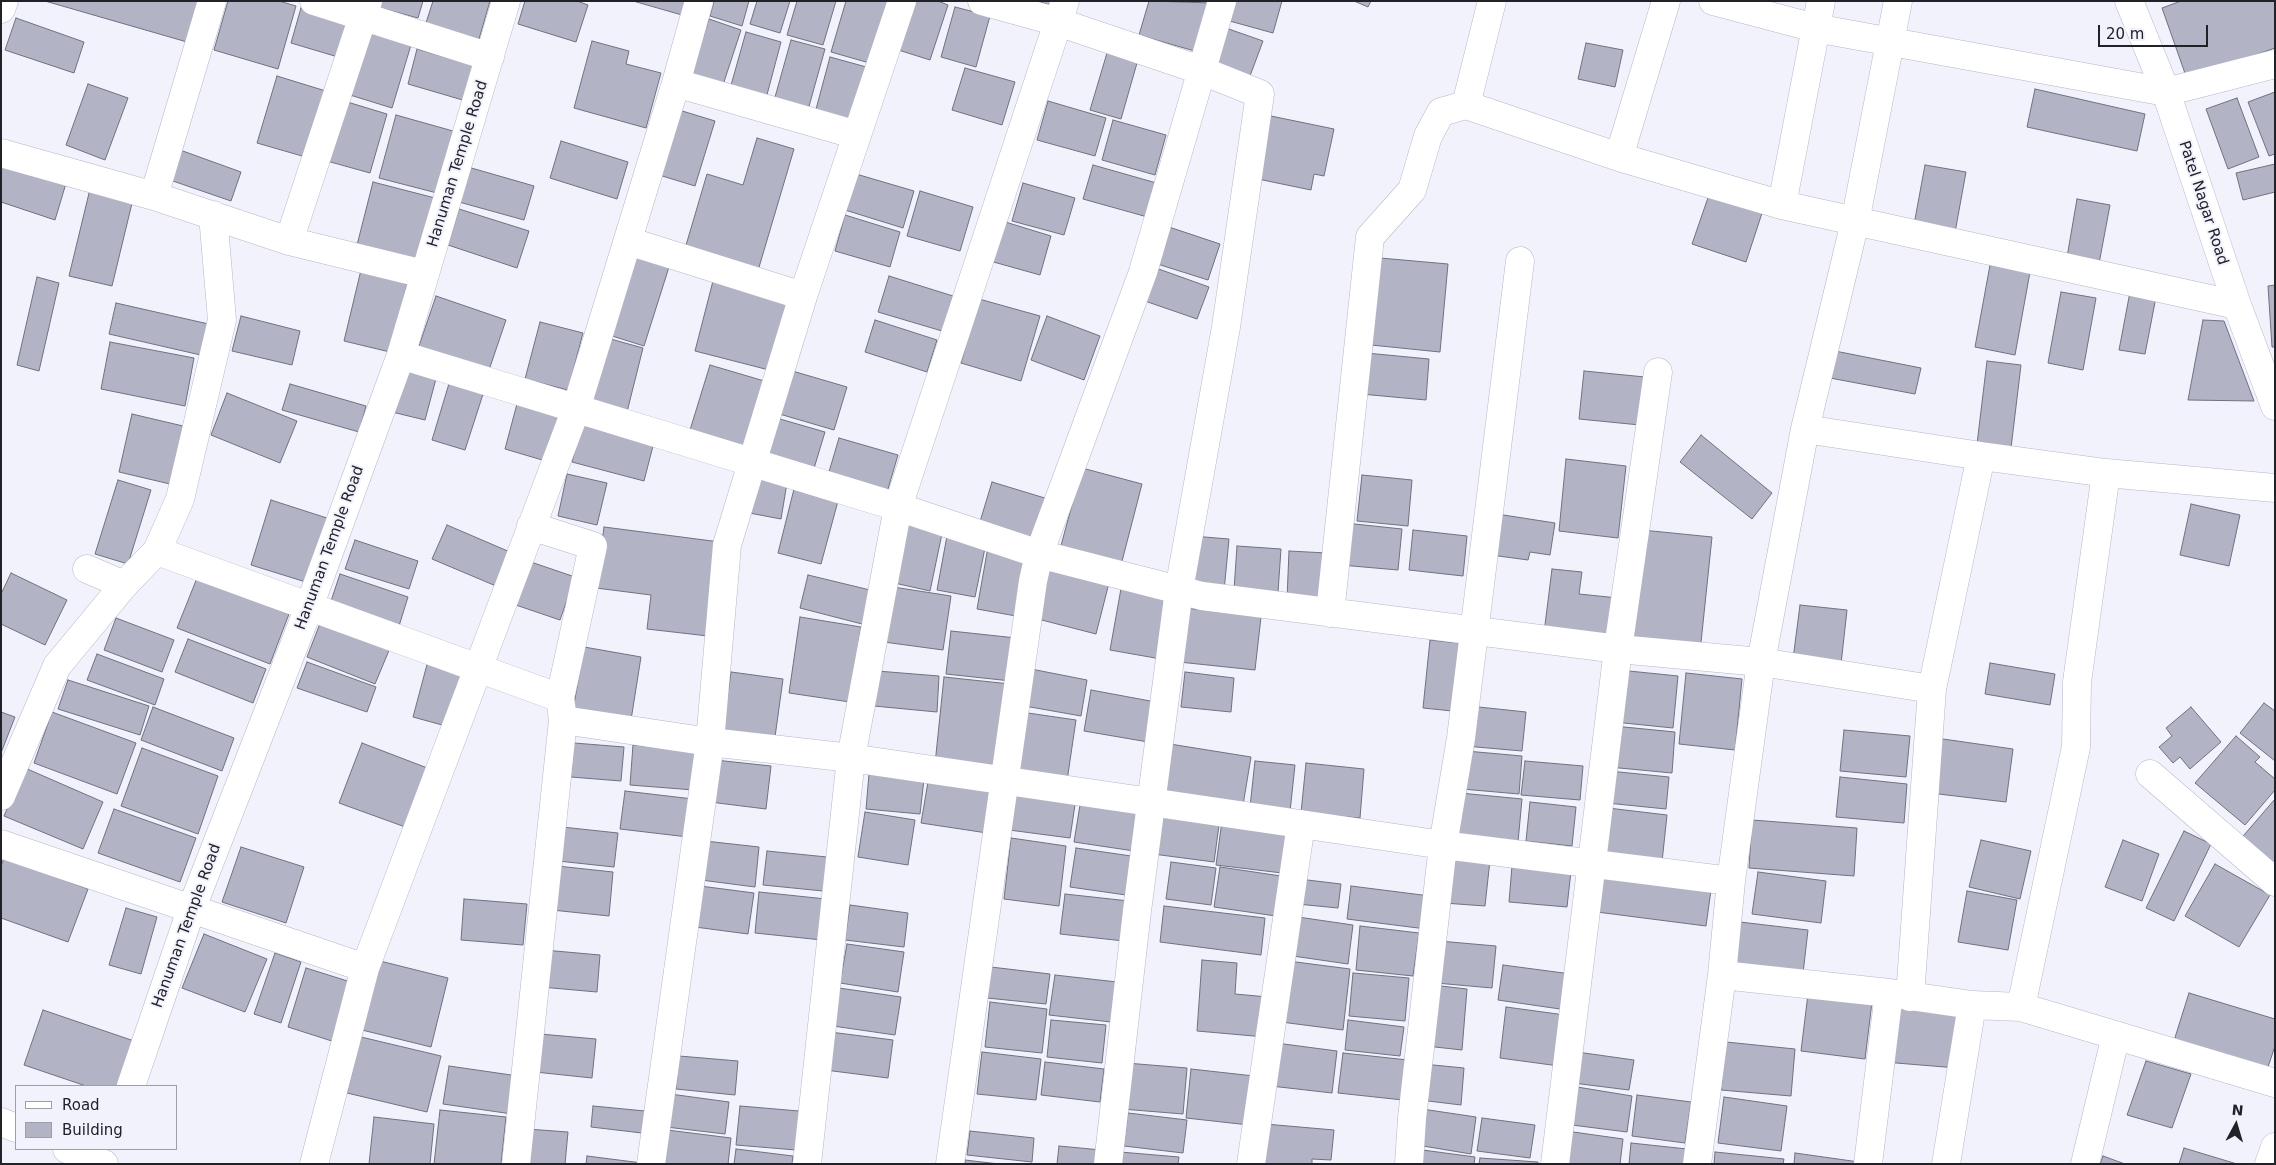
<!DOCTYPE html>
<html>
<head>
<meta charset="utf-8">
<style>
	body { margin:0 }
	#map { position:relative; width:2276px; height:1165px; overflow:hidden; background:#f1f2fc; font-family:"DejaVu Sans",sans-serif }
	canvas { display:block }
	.frame { position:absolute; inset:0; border:2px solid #212128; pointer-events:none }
	.legend { position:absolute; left:15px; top:1085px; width:162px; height:65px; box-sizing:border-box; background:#f1f2fc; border:1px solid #9e9ea7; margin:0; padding:6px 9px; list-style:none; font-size:15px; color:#212128 }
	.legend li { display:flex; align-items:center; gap:10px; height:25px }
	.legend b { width:25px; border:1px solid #9e9ea7 }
	.north { position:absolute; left:2211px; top:1100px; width:50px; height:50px; -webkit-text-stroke:4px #f1f2fc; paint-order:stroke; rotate:6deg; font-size:14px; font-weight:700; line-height:20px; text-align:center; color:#212128 }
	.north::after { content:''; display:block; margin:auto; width:18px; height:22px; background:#212128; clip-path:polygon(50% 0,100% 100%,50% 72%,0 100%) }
	.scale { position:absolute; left:2098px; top:25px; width:110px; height:22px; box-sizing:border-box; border:2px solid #212128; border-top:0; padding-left:6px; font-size:15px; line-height:18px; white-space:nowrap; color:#212128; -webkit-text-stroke:4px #f1f2fc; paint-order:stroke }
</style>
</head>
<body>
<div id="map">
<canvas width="2276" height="1165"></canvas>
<div class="frame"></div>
<ul class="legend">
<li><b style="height:6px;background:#fff"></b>Road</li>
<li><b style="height:14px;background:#b2b3c4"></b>Building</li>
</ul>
<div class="north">N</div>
<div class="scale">20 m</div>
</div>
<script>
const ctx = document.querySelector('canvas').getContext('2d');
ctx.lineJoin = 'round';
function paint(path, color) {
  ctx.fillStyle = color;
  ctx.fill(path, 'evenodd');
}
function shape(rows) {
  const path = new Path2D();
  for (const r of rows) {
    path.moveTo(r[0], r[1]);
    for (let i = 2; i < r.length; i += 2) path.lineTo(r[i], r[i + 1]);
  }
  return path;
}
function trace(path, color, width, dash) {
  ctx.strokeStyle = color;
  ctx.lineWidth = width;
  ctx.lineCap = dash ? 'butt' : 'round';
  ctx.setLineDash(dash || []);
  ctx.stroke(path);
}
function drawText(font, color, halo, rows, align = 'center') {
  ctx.font = font + ' "DejaVu Sans",sans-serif';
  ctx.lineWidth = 4;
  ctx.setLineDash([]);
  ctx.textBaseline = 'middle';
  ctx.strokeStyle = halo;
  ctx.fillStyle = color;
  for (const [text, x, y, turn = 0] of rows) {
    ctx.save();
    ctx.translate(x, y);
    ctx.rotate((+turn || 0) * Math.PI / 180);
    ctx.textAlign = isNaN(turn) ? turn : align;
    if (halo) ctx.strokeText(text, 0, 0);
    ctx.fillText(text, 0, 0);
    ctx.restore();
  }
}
const building = shape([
	[45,1,199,1,187,42,45,1],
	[228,1,279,1,296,6,278,69,214,50,228,1],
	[379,1,423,1,418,18,377,7,379,1],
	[433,1,490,1,479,39,426,23,433,1],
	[525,1,577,1,588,5,576,42,518,24,525,1],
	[633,1,686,1,682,15,633,1],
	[714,1,749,1,742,26,710,16,714,1],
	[757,1,790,1,780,33,750,24,757,1],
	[797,1,836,1,823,45,787,35,797,1],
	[846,1,891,1,873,64,831,52,846,1],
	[907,1,938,1,948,5,930,60,892,48,907,1],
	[1037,1,1050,1,1049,5,1037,1],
	[1149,1,1212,3,1198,52,1139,35,1149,1],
	[1231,1,1282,1,1273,33,1226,20,1231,1],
	[1354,1,1371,1,1368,7,1354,1],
	[2181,1,2275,1,2275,48,2187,79,2162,8,2181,1],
	[955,7,990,16,976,67,941,57,955,7],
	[301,8,348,22,338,57,291,43,301,8],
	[16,18,84,42,74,73,5,50,16,18],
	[709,19,741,30,722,88,690,78,709,19],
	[1223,27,1263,41,1250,76,1210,62,1223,27],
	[746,32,781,42,764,106,728,96,746,32],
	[369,33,411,45,392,108,350,95,369,33],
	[791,40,825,49,806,117,772,108,791,40],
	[592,41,629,51,626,64,661,73,646,128,574,108,592,41],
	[1586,43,1623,50,1615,87,1578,79,1586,43],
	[417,49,476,66,466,101,408,84,417,49],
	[1107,53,1137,63,1121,119,1090,110,1107,53],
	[830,57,870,68,855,124,815,113,830,57],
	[965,68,1015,82,1002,125,952,110,965,68],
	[277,76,329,92,309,158,257,143,277,76],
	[88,84,128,98,105,160,66,145,88,84],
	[2035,89,2145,114,2137,151,2027,127,2035,89],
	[2275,92,2275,154,2269,156,2248,102,2275,92],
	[2237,98,2259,157,2228,169,2206,109,2237,98],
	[344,101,387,114,370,173,327,161,344,101],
	[1048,101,1106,118,1095,156,1037,140,1048,101],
	[679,110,715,121,695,186,659,175,679,110],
	[396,115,453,131,437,193,379,178,396,115],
	[1266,115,1334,129,1324,176,1314,174,1311,190,1253,178,1266,115],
	[1113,120,1166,135,1155,175,1102,160,1113,120],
	[757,138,794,149,757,274,684,252,707,174,743,185,757,138],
	[561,141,628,162,617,199,550,178,561,141],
	[180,150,241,172,231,201,170,180,180,150],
	[1,159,67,180,55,220,1,202,1,159],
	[2275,164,2275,192,2243,200,2236,173,2275,164],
	[1093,165,1160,184,1151,218,1083,199,1093,165],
	[1925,165,1966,172,1954,238,1913,230,1925,165],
	[468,167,534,186,524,220,459,202,468,167],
	[856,174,914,191,903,228,845,210,856,174],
	[373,182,435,198,418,265,356,249,373,182],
	[1023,183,1075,198,1064,235,1012,221,1023,183],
	[91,185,134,195,112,286,69,276,91,185],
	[1711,189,1764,207,1746,262,1692,244,1711,189],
	[920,191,973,207,960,251,907,236,920,191],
	[2077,199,2110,205,2098,269,2066,263,2077,199],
	[459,209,529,231,517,268,448,245,459,209],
	[845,215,900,232,890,267,835,251,845,215],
	[1002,221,1051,236,1040,275,990,261,1002,221],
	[1163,225,1220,244,1208,280,1151,262,1163,225],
	[634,256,669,267,644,346,609,335,634,256],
	[1380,258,1448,264,1440,352,1371,345,1380,258],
	[1990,265,2030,272,2015,355,1975,347,1990,265],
	[1153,267,1209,287,1197,319,1142,300,1153,267],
	[361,270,408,281,390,352,344,341,361,270],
	[889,276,953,296,942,331,878,312,889,276],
	[37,277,59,283,39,371,17,365,37,277],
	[713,281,791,301,773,371,695,351,713,281],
	[2275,285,2275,347,2272,347,2268,286,2275,285],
	[2061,292,2096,298,2083,370,2048,363,2061,292],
	[2130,292,2156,297,2145,354,2119,350,2130,292],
	[436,296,506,320,489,370,419,346,436,296],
	[979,299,1040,316,1021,381,961,363,979,299],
	[116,303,213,325,205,356,109,334,116,303],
	[241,316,300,331,292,365,232,351,241,316],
	[1047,316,1100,336,1084,380,1031,360,1047,316],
	[875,320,937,340,927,372,865,352,875,320],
	[2203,320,2224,321,2254,401,2188,400,2203,320],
	[540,322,583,333,568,390,525,379,540,322],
	[607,338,643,348,627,412,590,402,607,338],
	[110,342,194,358,185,406,101,389,110,342],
	[1835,351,1921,368,1915,394,1830,378,1835,351],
	[1366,353,1429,359,1426,400,1361,394,1366,353],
	[1987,361,2021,365,2011,448,1977,444,1987,361],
	[710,365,771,383,752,448,690,430,710,365],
	[404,367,437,375,425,420,392,412,404,367],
	[789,370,847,387,834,430,776,413,789,370],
	[1584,371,1645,377,1640,425,1579,419,1584,371],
	[451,377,485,388,465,450,432,440,451,377],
	[290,384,366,406,359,432,282,410,290,384],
	[227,393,297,421,280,463,211,435,227,393],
	[518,400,563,413,549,462,505,449,518,400],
	[132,414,183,426,170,484,119,472,132,414],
	[773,417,825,432,812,475,760,459,773,417],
	[582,423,654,442,644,481,572,462,582,423],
	[1701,435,1772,493,1752,519,1680,462,1701,435],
	[839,438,898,455,885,499,826,482,839,438],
	[1566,459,1626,466,1618,538,1559,531,1566,459],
	[1082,468,1142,484,1120,569,1059,553,1082,468],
	[567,474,607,483,597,525,558,516,567,474],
	[1362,475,1412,480,1408,526,1357,521,1362,475],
	[752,476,787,483,781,519,744,512,752,476],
	[118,480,151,490,128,564,95,554,118,480],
	[992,482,1048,499,1035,542,979,525,992,482],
	[794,489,838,501,821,564,778,553,794,489],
	[271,500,330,519,309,583,251,565,271,500],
	[2191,504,2240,515,2229,566,2180,555,2191,504],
	[1497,514,1555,523,1550,555,1530,552,1528,560,1491,555,1497,514],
	[903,520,943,529,930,591,890,582,903,520],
	[1345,523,1402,529,1398,570,1341,565,1345,523],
	[447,525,510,552,496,586,432,559,447,525],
	[604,527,720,542,708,636,647,629,651,595,596,588,604,527],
	[1413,530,1467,536,1463,576,1409,570,1413,530],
	[1642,530,1712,537,1700,652,1630,645,1642,530],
	[947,536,986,543,975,597,937,590,947,536],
	[1192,536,1229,539,1224,591,1187,587,1192,536],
	[355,540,418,561,409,589,345,569,355,540],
	[1237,546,1281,549,1278,592,1234,590,1237,546],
	[988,547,1028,553,1016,616,977,609,988,547],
	[1289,551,1327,553,1325,601,1287,599,1289,551],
	[522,559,575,577,560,620,507,602,522,559],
	[1043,566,1109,583,1096,634,1030,617,1043,566],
	[1552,569,1582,572,1579,594,1618,598,1613,641,1544,633,1552,569],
	[11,573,67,600,45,645,1,624,1,594,11,573],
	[340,574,408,597,399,626,330,604,340,574],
	[808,575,870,590,862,624,800,608,808,575],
	[197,578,289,614,270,664,177,628,197,578],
	[1122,583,1173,592,1161,659,1110,650,1122,583],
	[893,587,951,596,943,650,884,642,893,587],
	[1800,605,1847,610,1841,664,1793,659,1800,605],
	[1186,608,1261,617,1255,670,1179,662,1186,608],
	[800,617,861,627,850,702,789,693,800,617],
	[116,618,174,640,162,672,104,650,116,618],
	[321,621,390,648,375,684,307,657,321,621],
	[951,631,1016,638,1011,681,946,674,951,631],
	[188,639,266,669,253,703,175,672,188,639],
	[1430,640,1468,644,1462,712,1423,708,1430,640],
	[584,647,641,657,631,720,573,710,584,647],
	[97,654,164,679,155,705,87,680,97,654],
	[429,657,470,668,453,728,413,717,429,657],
	[307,662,376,687,367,712,297,688,307,662],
	[1990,663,2055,674,2050,705,1985,694,1990,663],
	[1026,668,1087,680,1081,716,1019,705,1026,668],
	[1619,670,1678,676,1673,728,1614,722,1619,670],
	[877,671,939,676,937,712,874,706,877,671],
	[731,672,783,679,775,737,723,731,731,672],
	[1185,672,1234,678,1231,712,1181,707,1185,672],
	[1686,673,1742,679,1735,750,1679,744,1686,673],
	[944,677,1010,684,1001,771,935,764,944,677],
	[68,680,149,706,140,735,58,709,68,680],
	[1091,690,1161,703,1154,743,1084,731,1091,690],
	[2264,703,2275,711,2275,761,2240,733,2264,703],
	[1469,706,1526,712,1522,751,1465,746,1469,706],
	[153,707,234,738,222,771,141,740,153,707],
	[2191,707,2221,742,2190,769,2180,757,2173,763,2159,747,2172,736,2166,728,2191,707],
	[1,712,15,717,1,753,1,712],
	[52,712,136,743,117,794,34,763,52,712],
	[1021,712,1076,720,1067,781,1011,773,1021,712],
	[1614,726,1675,732,1672,773,1609,767,1614,726],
	[1844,730,1910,736,1906,777,1840,771,1844,730],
	[2236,736,2260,757,2255,762,2275,779,2275,790,2245,825,2195,783,2236,736],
	[1936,738,2013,749,2006,802,1930,793,1936,738],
	[362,743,430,769,408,828,339,803,362,743],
	[574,743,624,747,621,781,571,777,574,743],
	[1170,744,1251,757,1243,805,1162,792,1170,744],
	[633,745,697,750,694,790,630,785,633,745],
	[142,748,218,776,198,834,121,806,142,748],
	[1466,751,1522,756,1519,794,1462,789,1466,751],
	[715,760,771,766,766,809,710,802,715,760],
	[1255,761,1295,765,1290,812,1250,807,1255,761],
	[1525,761,1583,766,1580,800,1521,795,1525,761],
	[1306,763,1364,769,1360,818,1301,813,1306,763],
	[25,768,103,802,83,849,4,816,25,768],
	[1609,771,1669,777,1666,809,1607,803,1609,771],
	[869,774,924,779,920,814,866,809,869,774],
	[929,776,994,787,987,833,921,823,929,776],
	[1840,777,1907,784,1904,823,1836,817,1840,777],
	[1014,789,1076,798,1070,838,1009,830,1014,789],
	[625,791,693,799,688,837,620,829,625,791],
	[1460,793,1522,799,1518,842,1456,836,1460,793],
	[1081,799,1147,810,1141,852,1074,842,1081,799],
	[2275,799,2275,864,2270,869,2238,842,2275,799],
	[1530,802,1576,807,1572,846,1526,841,1530,802],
	[1608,808,1667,815,1662,862,1603,856,1608,808],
	[114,809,196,838,180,882,98,853,114,809],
	[1160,810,1220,818,1214,862,1153,854,1160,810],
	[865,812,915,820,908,865,858,857,865,812],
	[1752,820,1857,828,1854,876,1749,868,1752,820],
	[1222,821,1287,829,1282,873,1216,865,1222,821],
	[562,827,618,833,614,867,558,861,562,827],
	[2184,831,2211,844,2174,921,2146,908,2184,831],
	[1011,838,1066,846,1059,906,1004,899,1011,838],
	[1981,840,2031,851,2020,899,1969,887,1981,840],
	[2123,840,2159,854,2142,901,2105,887,2123,840],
	[705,841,759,847,755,887,701,880,705,841],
	[241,847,304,867,286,923,222,902,241,847],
	[1076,848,1138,857,1133,896,1070,887,1076,848],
	[767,851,827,857,823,891,763,885,767,851],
	[1448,856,1490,860,1485,906,1444,903,1448,856],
	[4,858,88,889,68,942,1,918,1,866,4,858],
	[1171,862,1216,868,1211,905,1166,899,1171,862],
	[2215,864,2270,895,2239,947,2185,916,2215,864],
	[557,866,613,872,609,916,552,910,557,866],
	[1512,866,1571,871,1567,907,1509,902,1512,866],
	[1220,867,1281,876,1276,916,1214,907,1220,867],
	[1758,872,1826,881,1821,923,1752,914,1758,872],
	[1593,875,1711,890,1706,926,1589,911,1593,875],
	[1299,879,1341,884,1338,908,1297,904,1299,879],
	[700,886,754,893,748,934,695,927,700,886],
	[1351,886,1430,896,1426,929,1347,919,1351,886],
	[1967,891,2017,900,2008,950,1958,942,1967,891],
	[759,892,826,899,822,940,755,933,759,892],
	[1065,894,1129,901,1124,941,1060,934,1065,894],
	[464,899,527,904,523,945,461,940,464,899],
	[850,905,908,913,904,947,845,940,850,905],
	[1164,906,1265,918,1261,955,1160,942,1164,906],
	[126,908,157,917,141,974,109,965,126,908],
	[1291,916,1353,925,1348,964,1286,955,1291,916],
	[1740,922,1808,930,1802,982,1734,974,1740,922],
	[1360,926,1419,933,1413,976,1356,970,1360,926],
	[204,934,267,959,245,1012,182,988,204,934],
	[1439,941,1496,946,1492,988,1436,983,1439,941],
	[847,944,904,952,898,992,840,983,847,944],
	[544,950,600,955,597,992,541,987,544,950],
	[275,953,301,962,281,1023,254,1014,275,953],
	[1202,960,1237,963,1235,994,1268,997,1265,1037,1197,1031,1202,960],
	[380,961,448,978,431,1047,362,1030,380,961],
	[1288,961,1350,969,1343,1030,1281,1022,1288,961],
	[1503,965,1571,974,1567,1010,1498,1000,1503,965],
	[991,967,1050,974,1046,1004,987,998,991,967],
	[306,968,357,984,338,1043,288,1027,306,968],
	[1353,973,1409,978,1405,1021,1349,1016,1353,973],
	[1055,975,1117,982,1111,1022,1049,1015,1055,975],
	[1432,985,1467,989,1462,1050,1426,1046,1432,985],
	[839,988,901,997,895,1035,833,1026,839,988],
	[2189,993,2275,1019,2275,1046,2265,1076,2172,1047,2189,993],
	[1808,994,1872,1002,1865,1059,1801,1051,1808,994],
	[1889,1001,1962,1007,1957,1068,1884,1062,1889,1001],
	[990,1002,1047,1009,1042,1053,985,1047,990,1002],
	[1506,1007,1565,1015,1559,1066,1500,1058,1506,1007],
	[43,1010,137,1042,121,1086,86,1086,24,1065,43,1010],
	[1051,1020,1106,1025,1102,1063,1047,1057,1051,1020],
	[1348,1020,1404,1027,1400,1056,1345,1050,1348,1020],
	[830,1032,893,1040,888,1078,825,1070,830,1032],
	[540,1034,596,1039,592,1078,535,1072,540,1034],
	[361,1037,441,1056,427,1112,347,1093,361,1037],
	[1726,1042,1795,1049,1791,1096,1721,1090,1726,1042],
	[1276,1043,1337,1051,1332,1093,1271,1086,1276,1043],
	[982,1052,1041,1059,1036,1100,977,1094,982,1052],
	[1577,1052,1634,1060,1629,1090,1573,1083,1577,1052],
	[1343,1053,1408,1060,1403,1100,1338,1093,1343,1053],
	[679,1056,738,1061,735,1095,676,1089,679,1056],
	[2146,1061,2191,1074,2172,1128,2127,1115,2146,1061],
	[1045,1062,1104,1069,1100,1102,1041,1095,1045,1062],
	[1126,1063,1187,1068,1183,1114,1122,1109,1126,1063],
	[1423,1064,1464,1068,1461,1105,1420,1100,1423,1064],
	[449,1066,525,1077,519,1115,443,1104,449,1066],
	[1191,1069,1254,1076,1249,1125,1186,1118,1191,1069],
	[1577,1087,1632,1096,1627,1132,1572,1125,1577,1087],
	[670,1094,729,1102,725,1134,666,1127,670,1094],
	[1637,1095,1691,1102,1685,1143,1632,1136,1637,1095],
	[1724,1097,1787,1106,1781,1151,1718,1143,1724,1097],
	[593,1106,645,1111,642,1133,591,1127,593,1106],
	[740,1106,799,1111,796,1150,736,1145,740,1106],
	[1422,1109,1476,1117,1471,1154,1417,1145,1422,1109],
	[440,1110,506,1117,501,1164,434,1164,440,1110],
	[1128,1113,1187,1120,1183,1153,1124,1146,1128,1113],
	[374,1117,434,1124,430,1164,369,1164,374,1117],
	[1482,1118,1535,1125,1530,1158,1477,1151,1482,1118],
	[1265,1124,1334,1130,1331,1160,1312,1159,1312,1164,1262,1164,1265,1124],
	[527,1129,568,1132,565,1164,524,1164,527,1129],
	[667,1130,731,1138,728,1164,663,1164,667,1130],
	[970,1131,1034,1138,1032,1162,967,1155,970,1131],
	[1566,1131,1623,1139,1620,1164,1561,1164,1566,1131],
	[1631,1143,1687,1149,1685,1164,1629,1164,1631,1143],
	[1059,1146,1101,1150,1100,1164,1057,1164,1059,1146],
	[2184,1148,2237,1164,2179,1164,2184,1148],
	[736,1149,793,1156,792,1164,734,1164,736,1149],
	[1415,1149,1475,1157,1474,1164,1413,1164,1415,1149],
	[1120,1152,1179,1157,1178,1164,1119,1164,1120,1152],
	[1715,1152,1784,1159,1783,1164,1714,1164,1715,1152],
	[1795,1153,1859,1162,1859,1164,1794,1164,1795,1153],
	[587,1156,642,1163,642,1164,586,1164,587,1156],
	[2103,1156,2125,1164,2100,1164,2103,1156],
	[1480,1158,1538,1162,1538,1164,1479,1164,1480,1158],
	[965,1160,999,1164,965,1164,965,1160]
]);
paint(building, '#b2b3c4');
trace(building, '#707180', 1);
const minor = shape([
	[314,1,490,57],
	[982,1,1058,22,1200,70,1260,94,1226,327,1179,590,1137,911,1108,1164],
	[1713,1,1815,28,2166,92,2275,64],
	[2129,1,2166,92,2237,305,2275,406],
	[1,9,4,1],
	[676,83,857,135],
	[1466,105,1492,1],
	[1,153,154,196,289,241,424,274],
	[1619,157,1666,1],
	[154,196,212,1],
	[1782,205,1821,1],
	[289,241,368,1],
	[628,241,803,296],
	[401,355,898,507,1039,554,1202,596,1618,649,1761,662,1932,689,1910,997],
	[1805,429,1981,456,1932,689],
	[1981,456,2106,473,2275,488],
	[157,551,560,698],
	[87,569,124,585],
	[1330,613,1370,237,1412,190,1428,136,1441,112,1466,105,1619,157,1782,205,2237,305],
	[563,720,710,742,851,758,1443,845,1731,881],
	[2150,774,2275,882],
	[1,796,57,666,124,585,157,551,180,499,222,320,213,215],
	[1,844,365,968],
	[1722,975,1889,993,1972,1005,2021,1007,2275,1083],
	[2021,1007,2076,747,2077,682,2106,473],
	[131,1086,191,910,309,607,401,355,506,1],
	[1,1122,16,1128],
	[67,1149,104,1164],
	[314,1164,365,968,576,409,676,83,699,1],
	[516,1164,563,720,560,698,593,546,531,526],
	[651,1164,710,742,727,545,803,296,902,1],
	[807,1164,851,758,898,507,1065,1],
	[950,1164,1033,581,1039,554,1143,272,1222,1],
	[1251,1164,1301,824],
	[1409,1164,1412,1118,1443,845,1461,738,1520,261],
	[1555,1164,1618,649,1658,372],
	[1697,1164,1722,975,1731,881,1761,662,1805,429,1855,222,1898,1],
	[1868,1164,1889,993],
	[1946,1164,1972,1005],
	[2085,1164,2116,1035],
	[2269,1164,2275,1147]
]);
trace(minor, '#b5b7c7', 29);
trace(minor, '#fff', 28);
drawText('15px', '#212128', '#f1f2fc', [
	["Hanuman Temple Road",458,164,-73],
	["Patel Nagar Road",2203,203,72],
	["Hanuman Temple Road",330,548,-70],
	["Hanuman Temple Road",187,926,-70]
]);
</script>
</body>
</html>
